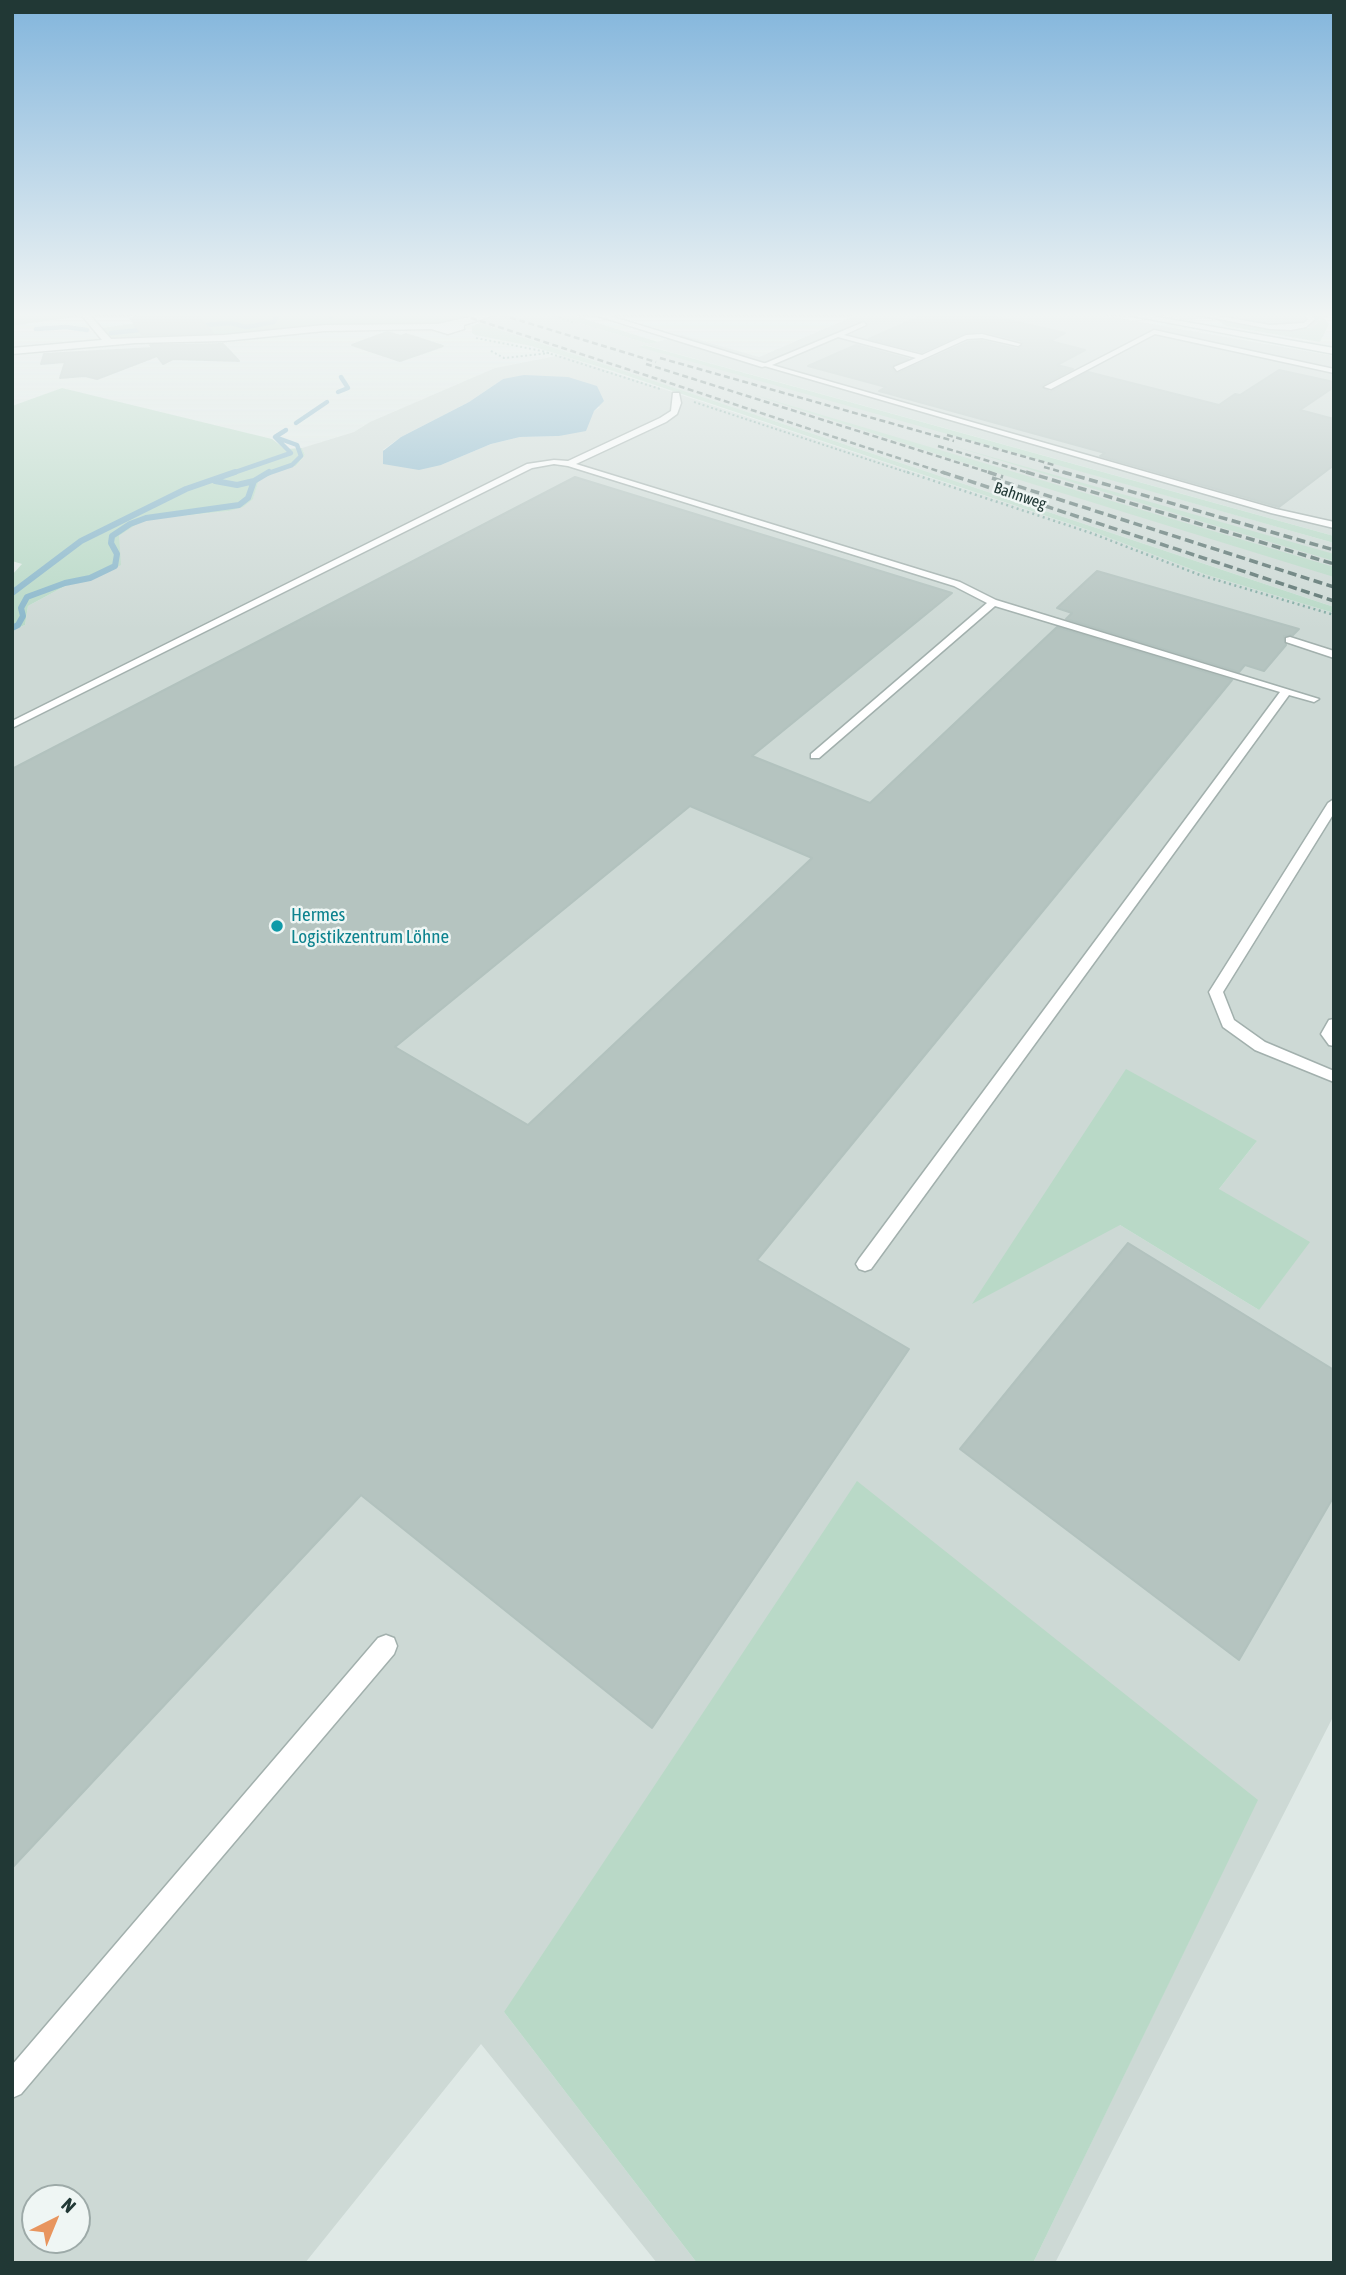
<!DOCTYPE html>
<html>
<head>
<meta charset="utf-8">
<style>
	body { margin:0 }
	#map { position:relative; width:1346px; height:2275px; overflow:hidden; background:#dfe9e6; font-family:"Asap Condensed",sans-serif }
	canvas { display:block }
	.frame { position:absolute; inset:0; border:14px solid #213835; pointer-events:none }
	.north { position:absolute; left:21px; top:2184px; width:70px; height:70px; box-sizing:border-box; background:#eff6f4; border:2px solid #9daaa8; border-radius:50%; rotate:43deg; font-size:19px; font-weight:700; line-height:28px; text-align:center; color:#213835 }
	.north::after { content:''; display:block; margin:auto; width:24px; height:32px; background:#e8955e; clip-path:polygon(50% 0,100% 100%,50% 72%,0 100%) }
</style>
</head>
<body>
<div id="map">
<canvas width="1346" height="2275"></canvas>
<div class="frame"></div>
<div class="north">N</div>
</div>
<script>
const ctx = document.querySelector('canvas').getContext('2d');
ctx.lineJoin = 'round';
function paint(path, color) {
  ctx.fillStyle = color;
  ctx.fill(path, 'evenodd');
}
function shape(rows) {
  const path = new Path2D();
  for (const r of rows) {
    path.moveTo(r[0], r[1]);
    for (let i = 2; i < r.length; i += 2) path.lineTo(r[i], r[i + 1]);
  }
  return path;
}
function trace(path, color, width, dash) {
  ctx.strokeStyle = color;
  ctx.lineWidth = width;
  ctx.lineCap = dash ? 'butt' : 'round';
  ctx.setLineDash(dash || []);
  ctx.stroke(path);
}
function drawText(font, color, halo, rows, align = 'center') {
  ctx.font = font + ' "Asap Condensed",sans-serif';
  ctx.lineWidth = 5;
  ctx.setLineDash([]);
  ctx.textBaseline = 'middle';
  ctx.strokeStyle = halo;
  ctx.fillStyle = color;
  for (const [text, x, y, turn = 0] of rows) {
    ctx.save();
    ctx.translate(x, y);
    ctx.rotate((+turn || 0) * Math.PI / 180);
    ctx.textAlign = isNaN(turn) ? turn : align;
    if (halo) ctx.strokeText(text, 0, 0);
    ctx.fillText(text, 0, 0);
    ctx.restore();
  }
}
paint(shape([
	[447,312,542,312,649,344,682,335,759,357,863,312,1084,312,1334,356,1334,536,645,345,641,346,1334,543,1334,607],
	[1169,312,1315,312,1320,320,1313,327,1271,329,1207,318,1184,320,1166,316],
	[561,355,1091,531,1204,574,1334,613,1334,1715,1055,2263,1033,2263,1257,1800,504,2012,697,2263,657,2263,481,2044,305,2263,12,2263,12,630,25,625,28,606,67,585,94,578,119,536,135,524,149,519,229,511,253,498,259,480,278,470,296,466,305,455,302,448,354,432,370,422,495,368],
	[503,379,600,407,559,436,520,437,491,444,441,465,383,450,401,437,469,402],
	[1257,1141,1219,1189,1259,1310,1120,1225],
	[35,2198,77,2198,77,2240,35,2240]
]), '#cdd9d5');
paint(shape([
	[12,312,70,312,74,317,12,326],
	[219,312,447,312,468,319,421,325,217,336,119,339,108,338,101,328],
	[542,312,563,312,658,342,649,344],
	[1315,312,1334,312,1334,316,1323,317,1329,324,1320,342,1226,326,1217,320,1291,330,1313,327,1320,320],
	[480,323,1334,607,1334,613,1204,574,1091,531,616,372,531,346,475,335,472,333,472,326],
	[644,345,1334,536,1334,543,639,347],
	[62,388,272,439,285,449,302,448,305,455,296,466,278,470,259,480,253,499,243,507,229,511,149,519,135,525,119,536,121,565,94,578,67,585,28,606,25,625,12,630,12,575,22,564,12,561,12,406],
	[748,393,1334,567,1334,577,955,460],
	[949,445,1334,554,1334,561,1223,528],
	[1126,1069,1257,1141,1219,1189,1310,1242,1259,1310,1120,1225,972,1304],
	[857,1481,1258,1800,1033,2263,697,2263,504,2012]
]), '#b9d9c7');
paint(shape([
	[524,375,568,377,597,386,604,401,594,411,586,431,559,436,520,437,491,444,441,465,419,470,383,464,383,451,401,437,469,402,503,379]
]), '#8ab7cb');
trace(shape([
	[330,312,331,317],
	[192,326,231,323,246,327,274,322,279,312],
	[36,329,66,327,87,330],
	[111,333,149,329],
	[338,392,348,388,341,377],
	[296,423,327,402],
	[230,474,291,453,275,437,286,430],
	[266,474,292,465,301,456,297,445,275,437]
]), '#8ab7cb', 4.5);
trace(shape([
	[215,481,237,485,254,481],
	[12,593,81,541,186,489,235,472],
	[12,628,18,625,23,616,21,608,27,597,65,583,90,578,115,566,117,554,111,543,112,536,130,524,146,518,239,505,248,498,254,481,269,472]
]), '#8ab7cb', 6);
const building = shape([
	[167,312,194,312,213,333,142,335,130,318,167,312],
	[930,312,973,312,1065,333,1050,341,1085,350,1057,365,1073,369,1041,386,1050,392,1088,372,1219,405,1235,394,1240,395,1279,370,1334,382,1334,387,1300,410,1334,419,1334,465,1279,507,1100,456,1105,453,879,391,886,387,808,366,856,345,908,359,891,366,896,374,968,342,982,341,1017,349,1024,345,1022,341,982,331,965,333,922,352,869,339,930,312],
	[387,332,401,336,406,334,443,346,400,361,352,345,387,332],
	[223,344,239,361,173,359,163,364,157,356,97,379,85,376,60,378,65,362,41,364,44,354,152,348,150,345,223,344],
	[575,477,952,593,752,756,870,803,1057,627,1232,680,757,1260,909,1349,652,1728,361,1495,12,1868,12,769,575,477],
	[690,806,812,858,528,1125,395,1047,690,806],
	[1097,571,1299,629,1293,635,1284,636,1286,645,1264,671,1245,665,1239,672,1066,619,1072,613,1057,608,1097,571],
	[1128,1243,1334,1370,1334,1496,1239,1660,960,1449,1128,1243]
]);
paint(building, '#b5c4c0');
trace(building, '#b2c2be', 2);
const service = shape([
	[1183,312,1195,312,1270,325,1304,323,1308,319,1302,312,1308,312,1315,319,1306,327,1291,330,1270,329,1183,312],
	[864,322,866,325,844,335,922,355,966,335,982,334,1021,344,1018,346,982,338,967,339,897,371,894,367,916,358,838,337,772,365,1276,509,1334,522,1334,528,1271,513,761,365,864,322],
	[1154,330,1334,369,1334,373,1155,334,1051,389,1044,387,1154,330],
	[673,393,679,393,681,403,677,414,666,422,576,464,960,582,996,600,1319,699,1314,702,1289,695,871,1269,865,1271,859,1269,856,1264,859,1259,1280,692,995,606,819,758,811,758,811,754,987,603,954,586,568,466,554,464,532,468,12,728,12,721,527,464,554,460,568,461,660,418,671,411,673,393],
	[1290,637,1334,651,1334,658,1286,642,1286,638,1290,637],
	[1334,799,1334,813,1223,992,1234,1020,1265,1042,1334,1071,1334,1082,1255,1050,1223,1027,1209,992,1328,803,1334,799],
	[1334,1019,1334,1046,1329,1045,1321,1034,1329,1020,1334,1019],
	[386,1635,394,1638,397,1646,394,1654,21,2094,12,2098,12,2065,378,1638,386,1635]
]);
const minor = shape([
	[79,312,87,312,111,339,224,335,324,325,438,324,491,312,503,312,464,325,464,329,448,334,431,329,324,331,224,341,135,343,12,354,12,348,102,340,79,312],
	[585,312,597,312,770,365,762,367,585,312]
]);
const secondary = shape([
	[1112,312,1129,312,1334,348,1334,354,1112,312]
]);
trace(service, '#a2b0ad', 3);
trace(minor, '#a2b0ad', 3);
trace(secondary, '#9fb4b0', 3);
trace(shape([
	[541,312,575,323],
	[476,338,542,351,660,389],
	[491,351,504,358,549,353],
	[694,402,912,474]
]), '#82aba4', 2, [2, 2.5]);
trace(shape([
	[907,472,1091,533,1200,575,1334,615]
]), '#82aba4', 2.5, [2, 3.5]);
paint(service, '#fff');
paint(minor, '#fff');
paint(secondary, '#fff');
trace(shape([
	[453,312,947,474],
	[492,312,656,362],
	[660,358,954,441],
	[646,364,994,474],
	[947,435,1054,465],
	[938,446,1032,474],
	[1044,467,1069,474]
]), '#5c7471', 2.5, [6, 3.5]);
trace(shape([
	[942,472,1334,601],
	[988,472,1003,477],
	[1026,472,1334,564],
	[1063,472,1334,550],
	[992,478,1334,587]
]), '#5c7471', 3.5, [9, 4.5]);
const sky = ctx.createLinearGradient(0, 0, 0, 630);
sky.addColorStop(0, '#82b5dc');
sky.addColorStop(0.5, '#f1f5f4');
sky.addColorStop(1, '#f1f5f400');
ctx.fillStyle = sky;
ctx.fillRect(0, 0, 1346, 630);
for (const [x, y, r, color] of [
	[277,926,7,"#0f9aa8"]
]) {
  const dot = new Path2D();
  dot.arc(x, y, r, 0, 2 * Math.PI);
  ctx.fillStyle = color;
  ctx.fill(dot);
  trace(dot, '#eff6f4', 2.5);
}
drawText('16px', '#213835', '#eff6f4', [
	["Bahnweg",1020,496,19]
]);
drawText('19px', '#0d838f', '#eff6f4', [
	["Hermes",291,915],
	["Logistikzentrum Löhne",291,937]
], 'left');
</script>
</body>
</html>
